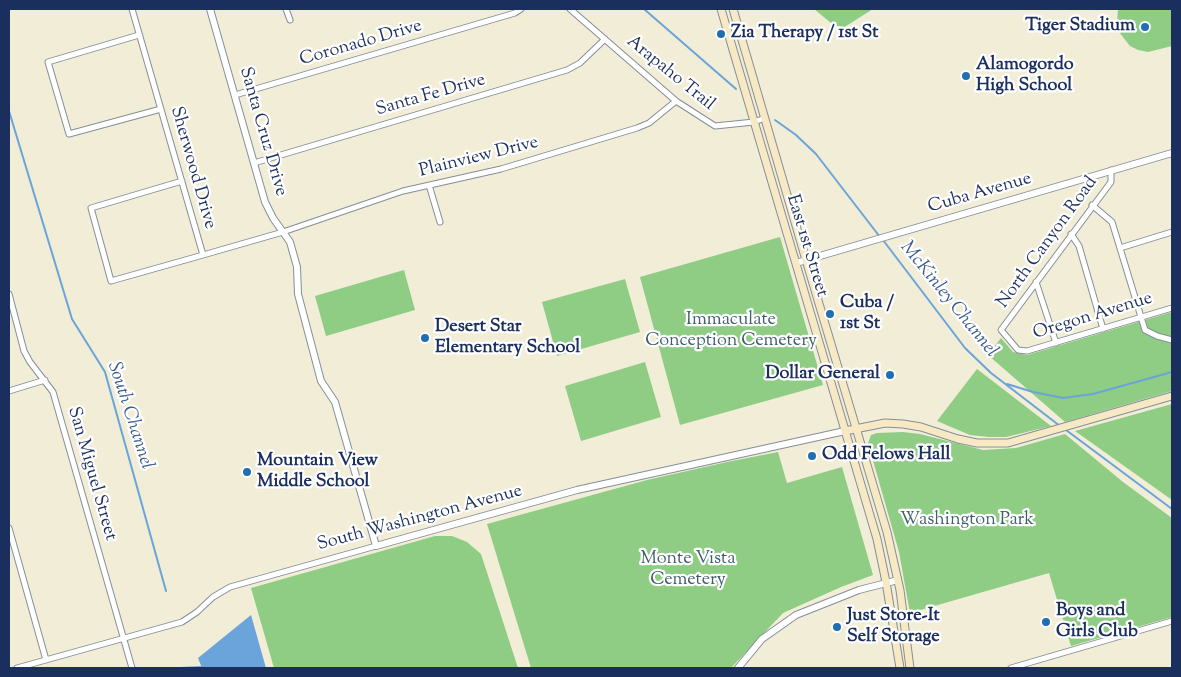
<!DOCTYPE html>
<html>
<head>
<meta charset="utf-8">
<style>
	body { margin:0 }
	#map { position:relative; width:1181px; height:677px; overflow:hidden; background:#f1edd7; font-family:"Sorts Mill Goudy",serif }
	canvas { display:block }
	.frame { position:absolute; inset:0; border:10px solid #1b2f5e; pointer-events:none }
</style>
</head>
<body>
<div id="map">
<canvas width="1181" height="677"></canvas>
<div class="frame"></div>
</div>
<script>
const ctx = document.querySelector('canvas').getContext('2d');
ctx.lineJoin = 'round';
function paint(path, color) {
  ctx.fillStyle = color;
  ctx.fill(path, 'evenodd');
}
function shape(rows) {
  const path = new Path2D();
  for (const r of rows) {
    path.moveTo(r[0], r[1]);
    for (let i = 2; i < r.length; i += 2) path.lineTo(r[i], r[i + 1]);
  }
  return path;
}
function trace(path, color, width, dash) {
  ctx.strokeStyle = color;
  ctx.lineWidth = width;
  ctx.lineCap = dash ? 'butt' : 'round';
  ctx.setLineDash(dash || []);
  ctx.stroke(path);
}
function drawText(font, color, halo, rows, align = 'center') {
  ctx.font = font + ' "Sorts Mill Goudy",serif';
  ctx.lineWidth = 4.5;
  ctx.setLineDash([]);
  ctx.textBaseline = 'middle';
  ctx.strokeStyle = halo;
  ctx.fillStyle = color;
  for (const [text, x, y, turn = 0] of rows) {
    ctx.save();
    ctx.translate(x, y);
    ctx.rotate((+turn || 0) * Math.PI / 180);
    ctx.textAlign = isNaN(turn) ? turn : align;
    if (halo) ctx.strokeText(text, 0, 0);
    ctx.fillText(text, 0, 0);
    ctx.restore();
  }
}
paint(shape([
	[814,9,873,9,843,28,831,23],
	[1118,9,1172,9,1172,46,1148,52,1138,50,1130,46,1119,32,1117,23],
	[780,237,823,385,680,425,640,277],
	[404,270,415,310,326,336,315,296],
	[625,279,640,332,557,356,542,302],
	[1172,312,1172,391,1065,422,988,355,1001,338,1013,352,1027,355],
	[645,362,661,417,581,441,565,386],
	[977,369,1051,426,1006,437,989,437,970,435,937,421],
	[1172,404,1172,500,1075,431],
	[903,432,920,434,983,450,1016,448,1065,434,1123,482,1172,518,1172,617,1071,646,1049,573,910,613,899,552,868,443,871,435,877,433],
	[778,452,787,483,842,467,873,575,841,587,783,613,731,668,531,668,487,524,647,480,727,462],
	[435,536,452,536,467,542,481,554,518,668,274,668,251,588]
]), '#8ecd83');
paint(shape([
	[251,615,266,668,202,668,198,658]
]), '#6aa4da');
trace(shape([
	[644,9,736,89],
	[9,111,72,319,105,372,166,591],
	[775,120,796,135,816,154,880,237],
	[883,240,965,348,991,373,1060,426],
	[1007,384,1033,392,1063,398,1093,394,1172,372],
	[1066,430,1172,509],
	[180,668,201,667]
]), '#6aa4da', 2);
const minor = shape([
	[132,9,203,255,283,232,403,191,501,169,637,128,649,123,676,101],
	[286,9,290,20],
	[570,9,676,101,715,126,754,122,765,118],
	[139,35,48,62,69,134,161,109],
	[235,95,515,13,521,9],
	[254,163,567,70,580,63,605,39],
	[1111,170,1111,182,1001,330,1018,350,1027,351,1172,308],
	[182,181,91,208,111,281,203,255],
	[429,185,440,222],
	[1092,205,1112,222,1145,330,1157,336,1172,340],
	[1071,234,1079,246,1103,329],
	[1120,248,1172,232],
	[1036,282,1056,343],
	[9,294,24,351,30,362,53,392,132,668],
	[9,391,45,380],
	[9,528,46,660],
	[17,668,182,622,197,612,213,597,230,587,376,546],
	[1011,668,1172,621]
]);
const tertiary = shape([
	[210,9,265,202,273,218,290,242,297,267,298,294,321,381,335,402,376,546,577,490,845,431],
	[796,263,1172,153],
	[738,668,762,639,796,615,859,590,898,580]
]);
const secondary = shape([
	[721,9,877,539,886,582,900,668],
	[733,9,806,260,887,532,900,590,910,668],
	[845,431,885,423,903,424,921,427,958,439,977,443,1008,443,1172,396]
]);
trace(minor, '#868e9a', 7);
trace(tertiary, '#868e9a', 8);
trace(secondary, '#868e9a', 9);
trace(minor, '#fff', 5);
trace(tertiary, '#fff', 6);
trace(secondary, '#f6e9c3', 7);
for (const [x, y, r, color] of [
	[1145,27,5,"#1f6fb2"],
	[721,34,5,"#1f6fb2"],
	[966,76,5,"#1f6fb2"],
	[830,314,5,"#1f6fb2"],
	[425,338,5,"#1f6fb2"],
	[890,375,5,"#1f6fb2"],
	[812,456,5,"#1f6fb2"],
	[247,472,5,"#1f6fb2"],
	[1046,622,5,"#1f6fb2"],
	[837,627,5,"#1f6fb2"]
]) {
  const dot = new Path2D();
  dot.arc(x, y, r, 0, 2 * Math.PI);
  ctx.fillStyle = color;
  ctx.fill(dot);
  trace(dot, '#fff', 2);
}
drawText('bold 18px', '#1b2f5e', '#fff', [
	["Tiger Stadium",1135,27,"right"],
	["Zia Therapy / 1st St",731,34],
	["Alamogordo",976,66],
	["High School",976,87],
	["Cuba /",840,304],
	["1st St",840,325],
	["Desert Star",435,328],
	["Elementary School",435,349],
	["Dollar General",880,375,"right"],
	["Odd Felows Hall",822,456],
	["Mountain View",257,462],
	["Middle School",257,483],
	["Boys and",1056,612],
	["Girls Club",1056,633],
	["Just Store-It",847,617],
	["Self Storage",847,638]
], 'left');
drawText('18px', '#1b2f5e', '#fff', [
	["Coronado Drive",361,44,-16],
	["Arapaho Trail",670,74,39],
	["Santa Fe Drive",431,96,-16],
	["Santa Cruz Drive",262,132,74],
	["Plainview Drive",479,158,-14],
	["Sherwood Drive",192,168,74],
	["Cuba Avenue",980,194,-16],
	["North Canyon Road",1048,243,-54],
	["East 1st Street",806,246,73],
	["Oregon Avenue",1093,317,-17],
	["San Miguel Street",91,474,74],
	["South Washington Avenue",420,519,-15]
]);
drawText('18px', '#3e5e69', '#fff', [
	["Immaculate",731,321],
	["Conception Cemetery",731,342],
	["Washington Park",967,521],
	["Monte Vista",688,560],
	["Cemetery",688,581]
]);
drawText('italic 19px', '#3b5e90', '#fff', [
	["McKinley Channel",948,300,51],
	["South Channel",129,416,72]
]);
</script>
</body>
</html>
